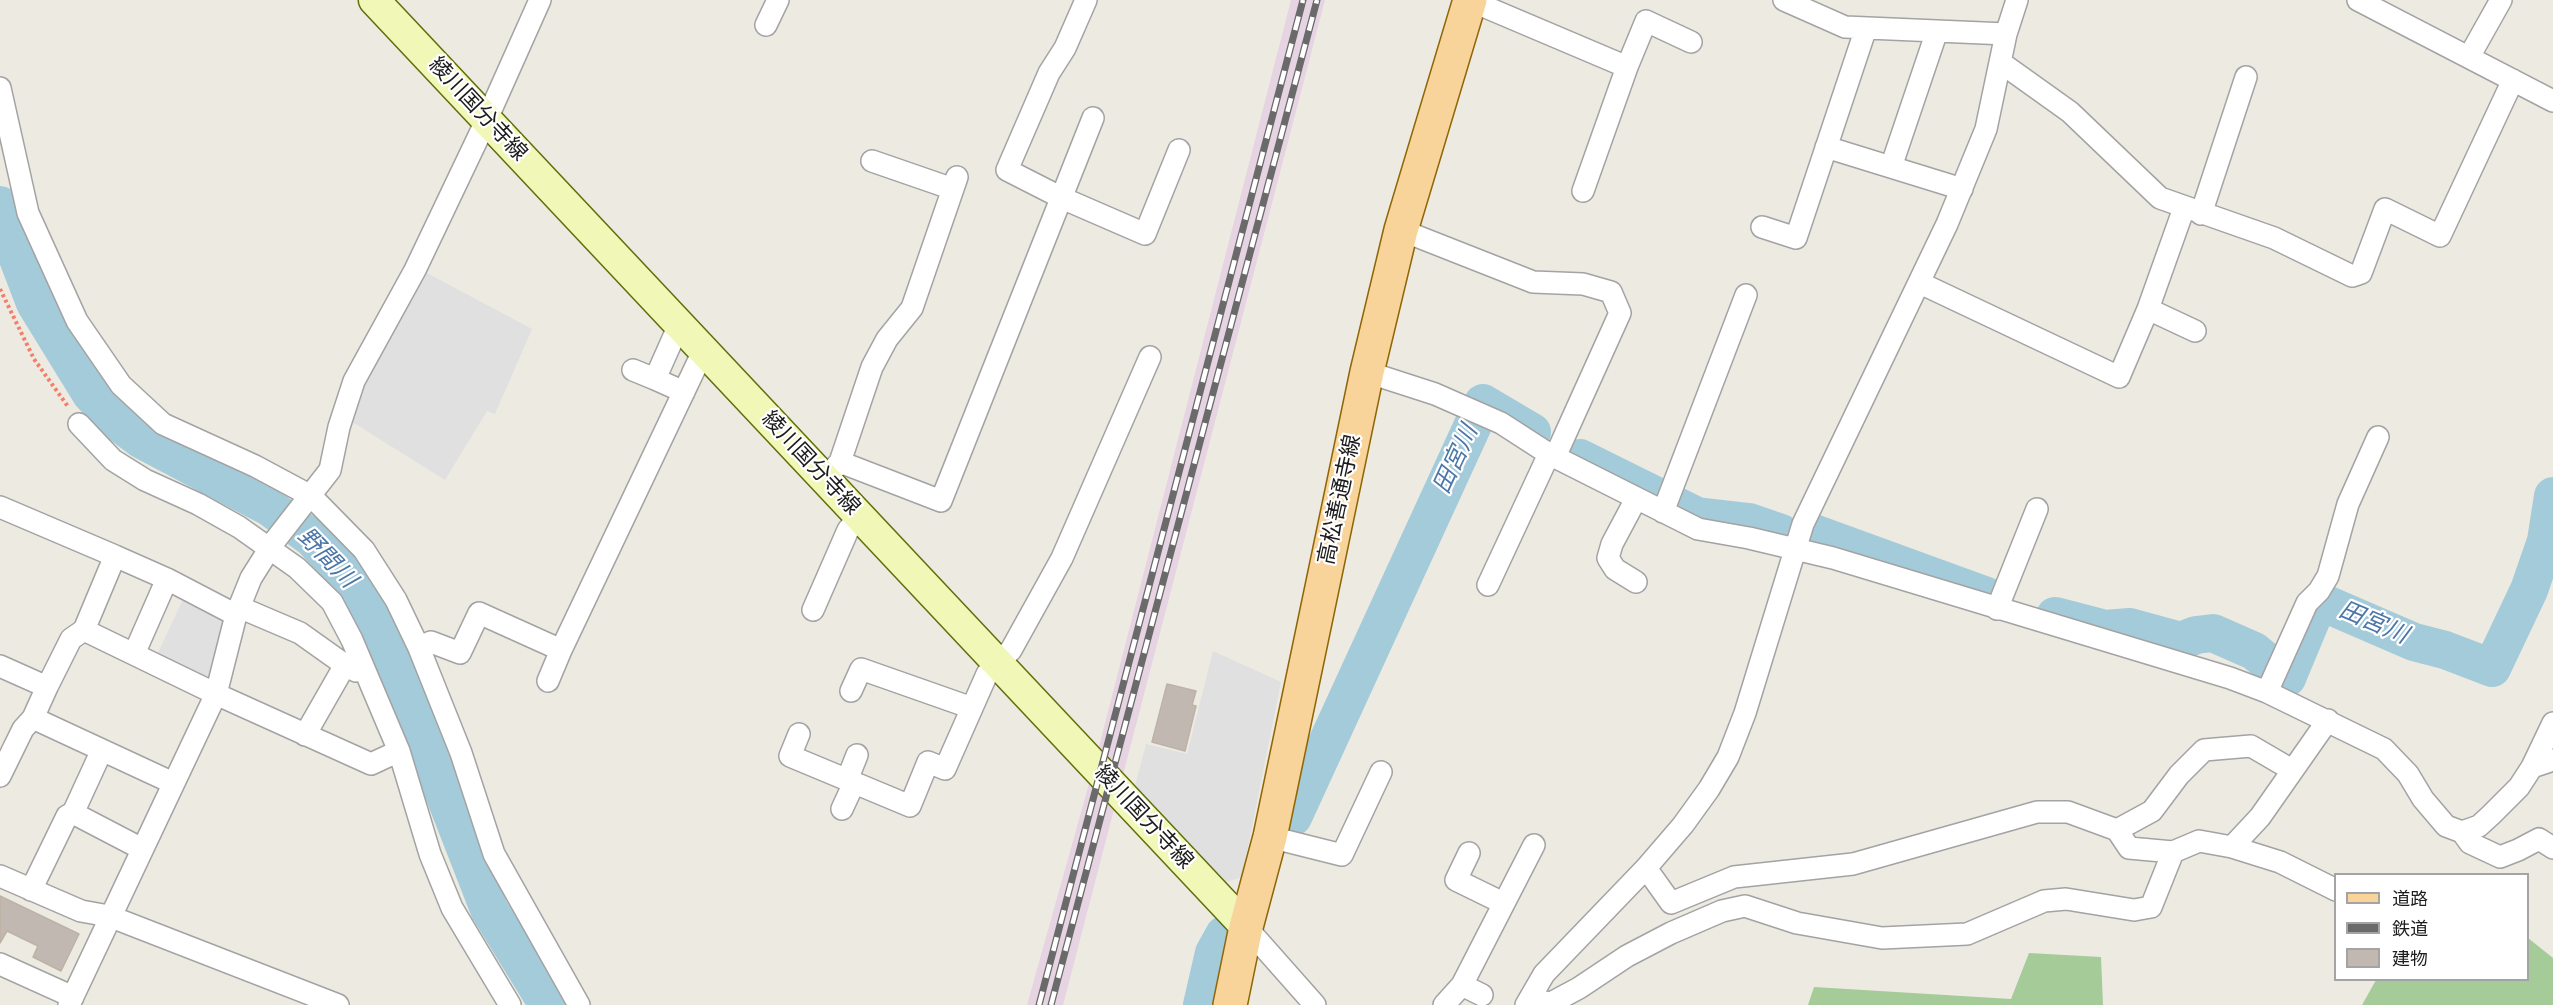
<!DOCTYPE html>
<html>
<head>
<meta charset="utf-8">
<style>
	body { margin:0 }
	#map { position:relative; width:2553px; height:1005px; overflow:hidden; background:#edeae2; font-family:Jost,"Noto Sans JP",sans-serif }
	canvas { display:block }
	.legend { position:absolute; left:2334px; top:873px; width:195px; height:108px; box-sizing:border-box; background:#fff; border:2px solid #a4a4a4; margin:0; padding:8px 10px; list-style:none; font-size:18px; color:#1c1c1c }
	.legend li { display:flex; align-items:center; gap:12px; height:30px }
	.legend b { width:30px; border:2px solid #a4a4a4 }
</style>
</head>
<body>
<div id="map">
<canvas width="2553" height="1005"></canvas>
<ul class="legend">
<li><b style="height:8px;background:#f8d49b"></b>道路</li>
<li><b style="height:8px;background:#6a6a6a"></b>鉄道</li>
<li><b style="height:16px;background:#c1b9b1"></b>建物</li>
</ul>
</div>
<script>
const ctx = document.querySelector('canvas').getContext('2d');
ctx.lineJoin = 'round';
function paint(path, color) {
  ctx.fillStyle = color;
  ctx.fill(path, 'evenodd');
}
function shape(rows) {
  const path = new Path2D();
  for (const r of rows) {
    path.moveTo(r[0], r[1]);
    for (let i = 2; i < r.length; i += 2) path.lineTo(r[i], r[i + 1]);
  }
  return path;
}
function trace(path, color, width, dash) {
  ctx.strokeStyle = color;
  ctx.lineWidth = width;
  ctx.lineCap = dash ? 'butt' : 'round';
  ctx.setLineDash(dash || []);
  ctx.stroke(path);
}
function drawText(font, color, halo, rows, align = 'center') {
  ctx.font = font + ' Jost,"Noto Sans JP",sans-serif';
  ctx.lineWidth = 4.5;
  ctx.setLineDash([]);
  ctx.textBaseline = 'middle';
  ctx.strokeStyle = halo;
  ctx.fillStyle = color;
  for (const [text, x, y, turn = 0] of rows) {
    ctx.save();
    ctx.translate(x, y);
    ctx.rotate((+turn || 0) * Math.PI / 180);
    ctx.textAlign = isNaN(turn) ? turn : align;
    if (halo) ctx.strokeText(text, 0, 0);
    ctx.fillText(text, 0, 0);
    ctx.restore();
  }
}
paint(shape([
	[1291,0,1325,0,1063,1005,1027,1005,1094,766]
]), '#e6d4e2');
paint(shape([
	[2528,938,2553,958,2553,1005,2362,1005,2376,980,2528,980],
	[2029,953,2101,957,2103,1005,1808,1005,1814,987,2011,999]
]), '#a5cb98');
paint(shape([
	[425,272,532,329,495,414,487,411,445,480,349,420,369,373],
	[183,599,222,617,225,624,212,678,206,680,156,657],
	[1213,651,1281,682,1242,877,1220,884,1134,789,1146,744,1187,754]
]), '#e0e0e0');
trace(shape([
	[0,205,7,230,35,303,91,394,114,419,142,440,269,507,313,539,354,585,377,622,489,909,548,1005],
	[1580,458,1697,516,1749,522,1781,533],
	[1814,533,1987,596],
	[2055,616,2105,629,2130,627,2181,641,2196,635,2213,633,2254,651,2287,678,2317,606,2326,604,2414,642,2445,650,2492,668,2529,590,2546,541,2553,496],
	[1293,817,1483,403,1532,432],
	[1202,1005,1214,953,1224,935]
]), '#a3cbda', 38);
const building = shape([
	[1167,684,1196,691,1192,705,1196,706,1185,751,1152,742,1167,684],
	[0,896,79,934,61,971,33,957,38,946,7,931,0,943,0,896]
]);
paint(building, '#c1b9b1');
trace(building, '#beb1a5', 1.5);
const street = shape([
	[1086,0,1065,48,1049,73,1007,170,1062,198,1145,234,1179,150],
	[1469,0,1627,67],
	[1784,0,1845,27,2006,34],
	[2358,0,2553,101],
	[766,25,778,0],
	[2469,57,2501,0],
	[2000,62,2070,112,2160,198,2274,238,2352,276,2361,273,2385,209,2440,236,2513,80],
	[0,88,28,213,77,321,121,385,163,424,255,466,311,496,364,550,396,600,419,648,461,753,494,854,579,1005],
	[1826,147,1962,189],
	[872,161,953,189],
	[1891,167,1937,31],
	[1583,191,1627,67,1646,21,1691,42],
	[2201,214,2246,77],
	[1762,227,1796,238,1866,28],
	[1401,230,1533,282,1583,284,1611,292,1620,313,1555,457],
	[1920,283,2119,377,2148,309,2184,208],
	[2148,309,2195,331],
	[681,327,675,334,655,379,684,392],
	[633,370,655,379],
	[1367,372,1435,394,1501,423,1549,454,1698,529,1749,538,1833,558,2230,678,2267,692,2384,749,2408,774,2423,799,2446,826,2462,832,2479,826,2491,815,2519,787,2532,767,2553,760],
	[79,424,113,460,145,480,198,504,239,527,297,568,332,602,352,640,399,751,430,854,452,908,510,1005],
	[840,462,872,367,887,339,912,308,957,177],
	[824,480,840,462,941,501,1093,118],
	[0,507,115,556,84,630],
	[1663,512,1746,295],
	[115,556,167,579,134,654],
	[167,579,236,615],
	[1636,582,1615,569,1608,558,1612,544,1636,499],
	[1488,585,1549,454],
	[239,607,300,633,345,665],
	[1997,609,2037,509],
	[813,610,848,530,859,517],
	[419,648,431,642,460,653,479,613,561,650,698,362,705,353],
	[0,666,47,687,71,639,84,630,216,694,371,764,399,751],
	[548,681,561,650],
	[47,687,33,718,173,783],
	[851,691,861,669,972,708],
	[2267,692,2307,603,2319,591,2328,576,2348,504,2378,437],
	[799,734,790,756,910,806,928,762,945,769,987,674,1011,650,1062,558,1150,357],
	[305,735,345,665,356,671],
	[2532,767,2553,723],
	[0,776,23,729,33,718],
	[847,780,857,755],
	[842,809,854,783],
	[73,813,142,849],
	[2117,830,2152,811,2179,775,2204,750,2251,746,2292,770],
	[2462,832,2470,843,2500,857,2518,850,2539,839,2553,848],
	[1270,837,1342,855,1381,772],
	[2232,847,2280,862,2336,890],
	[1469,853,1456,880,1503,903],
	[1646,868,1671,903,1734,877,1853,864,2037,812,2068,812,2117,830,2129,848,2173,852],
	[0,876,81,911,109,916,338,1005],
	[31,890,67,816,73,813,102,750],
	[1246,927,1315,1005],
	[0,964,73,997],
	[1462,985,1482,995],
	[1529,1000,1551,1003,1579,988,1627,956,1671,933,1722,911,1745,906,1797,923,1882,938,1967,934,2044,901,2066,899,2134,910,2151,907,2173,852,2199,841,2232,847,2260,817,2328,720],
	[69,1005,216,694,236,615,251,578,273,543,330,470,339,427,354,381,415,270,486,121,540,0],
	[1444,1005,1462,985,1534,845],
	[1526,1005,1544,974,1646,868,1683,825,1709,789,1728,757,1745,713,1803,524,1947,224,1986,129,2006,34,2017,0]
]);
const secondary = shape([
	[374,0,1246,927]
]);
const primary = shape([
	[1230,1005,1246,927,1270,837,1367,372,1401,230,1470,0]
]);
trace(street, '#a3a3a3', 24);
trace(secondary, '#5f6e08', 33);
trace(primary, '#8f6605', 36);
trace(shape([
	[0,289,34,359,69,408]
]), '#f57e6b', 4, [3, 3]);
trace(street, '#fff', 21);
trace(secondary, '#f1f7b6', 30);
trace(primary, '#f8d49b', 33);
const rail = shape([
	[1039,1005,1303,0],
	[1051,1005,1317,0]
]);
trace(rail, '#6a6a6a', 7);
trace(rail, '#fff', 4.5, [14]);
drawText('22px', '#1c1c1c', '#fff', [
	["綾川国分寺線",477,110,47],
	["綾川国分寺線",810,464,47],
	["高松善通寺線",1341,500,-78],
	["綾川国分寺線",1143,818,47]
]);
drawText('italic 24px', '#4c76a8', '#fff', [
	["田宮川",1457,460,-65],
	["野間川",326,559,46],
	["田宮川",2373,624,23]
]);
</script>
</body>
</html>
